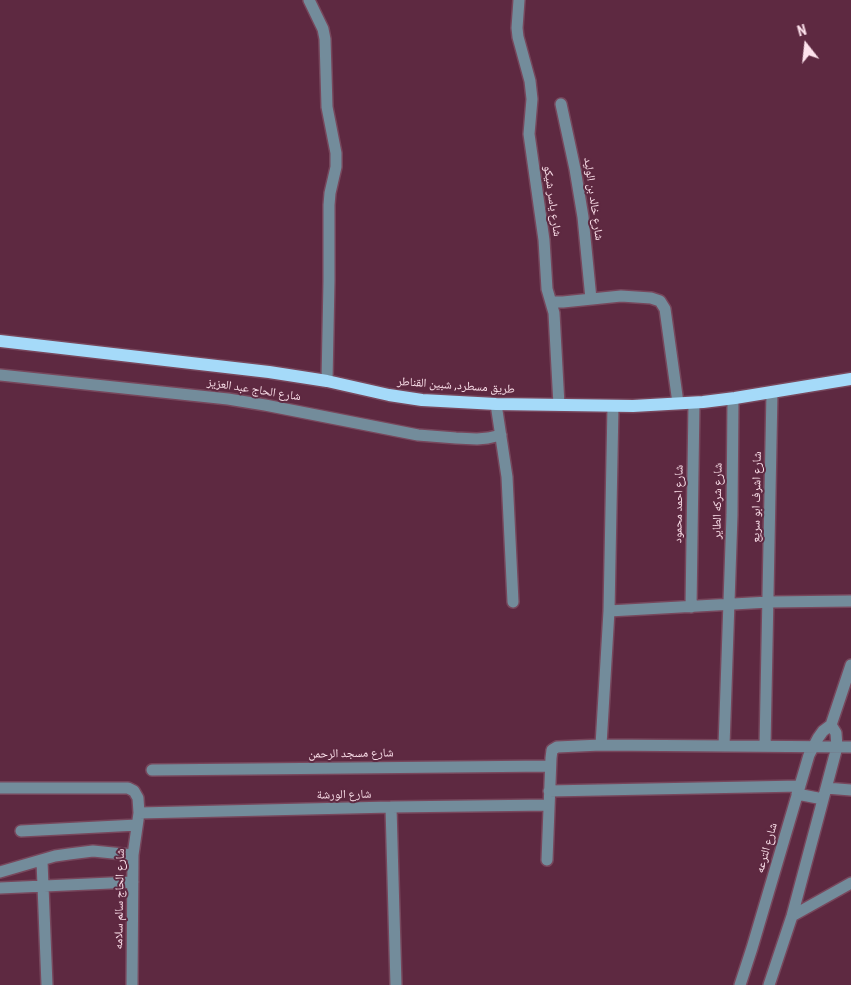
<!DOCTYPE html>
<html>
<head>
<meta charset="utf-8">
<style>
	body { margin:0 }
	#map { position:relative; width:851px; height:985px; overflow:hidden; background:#5e2941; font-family:"Roboto Condensed",sans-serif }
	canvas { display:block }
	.north { position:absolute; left:781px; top:20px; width:50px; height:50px; -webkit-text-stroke:4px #5e2941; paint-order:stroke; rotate:344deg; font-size:14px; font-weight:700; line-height:20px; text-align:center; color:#fde2ec }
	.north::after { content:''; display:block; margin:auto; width:18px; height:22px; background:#fde2ec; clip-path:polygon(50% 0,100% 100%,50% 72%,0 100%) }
</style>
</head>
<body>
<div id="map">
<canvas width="851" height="985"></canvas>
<div class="north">N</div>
</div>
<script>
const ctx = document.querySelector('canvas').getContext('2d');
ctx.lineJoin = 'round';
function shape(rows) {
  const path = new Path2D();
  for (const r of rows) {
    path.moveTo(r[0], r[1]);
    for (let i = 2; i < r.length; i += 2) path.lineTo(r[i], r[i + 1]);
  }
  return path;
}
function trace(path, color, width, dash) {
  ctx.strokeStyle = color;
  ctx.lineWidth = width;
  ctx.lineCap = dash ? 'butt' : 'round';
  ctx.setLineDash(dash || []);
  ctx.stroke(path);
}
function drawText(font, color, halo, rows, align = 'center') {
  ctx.font = font + ' "Roboto Condensed","Noto Naskh Arabic",sans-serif';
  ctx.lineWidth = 4;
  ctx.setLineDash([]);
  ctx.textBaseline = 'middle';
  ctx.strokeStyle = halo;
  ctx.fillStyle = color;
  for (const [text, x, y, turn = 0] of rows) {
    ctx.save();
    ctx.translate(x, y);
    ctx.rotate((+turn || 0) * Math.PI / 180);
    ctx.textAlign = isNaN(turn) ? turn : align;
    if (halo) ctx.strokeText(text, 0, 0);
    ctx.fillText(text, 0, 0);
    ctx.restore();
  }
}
const minor = shape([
	[309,0,323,29,325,39,327,107,336,153,336,167,330,193,329,205,329,281,327,381],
	[519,0,517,28,518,37,530,81,532,99,529,134,544,240,547,289,554,313,559,405],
	[561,104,575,169,583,217,591,299],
	[551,302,563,302,621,296,651,298,660,301,665,309,678,403],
	[0,375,228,399,265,405,418,435,456,438,477,439,488,438,501,435],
	[496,404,507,477,513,602],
	[691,607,694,403],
	[609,611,769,602,851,601],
	[601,745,609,611,613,406],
	[724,746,732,515,733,399],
	[765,746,772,392],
	[152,770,550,766],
	[0,788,128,788,134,791,138,798,139,813,133,855,132,985],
	[826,788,851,790],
	[549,791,800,786],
	[797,794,823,799],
	[391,807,396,985],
	[139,813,391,807,549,805],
	[21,831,137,825],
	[547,860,551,758,552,750,557,747,601,745,851,747],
	[42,861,47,985],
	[0,872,55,856,69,854,93,851,133,855],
	[0,888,133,882],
	[792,916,851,883],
	[740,985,752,948,809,755,818,738,823,731,831,725,851,665],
	[769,985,792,916,837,747,836,733,831,725]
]);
const major = shape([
	[0,341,269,372,327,381,389,395,422,400,496,404,633,406,703,402,735,398,851,379]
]);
trace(minor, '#77475c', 14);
trace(major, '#77475c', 15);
trace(minor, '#738c9b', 11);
trace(major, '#a5daf9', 12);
drawText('12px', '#fde2ec', '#5e2941', [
	["شارع خالد بن الوليد",593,199,82],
	["شارع ياسر شيكو",552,201,82],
	["طريق مسطرد, شبين القناطر",456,386,4],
	["شارع الحاج عبد العزيز",254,390,9],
	["شارع اشرف ابو سريع",757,497,-89],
	["شارع شركه الطاير",718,501,-89],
	["شارع احمد محمود",679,504,-89],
	["شارع مسجد الرحمن",351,754,-1],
	["شارع الورشة",344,795,-1],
	["شارع الترعه",767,848,-74],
	["شارع الحاج سالم سلامه",120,899,-89]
]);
</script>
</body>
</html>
